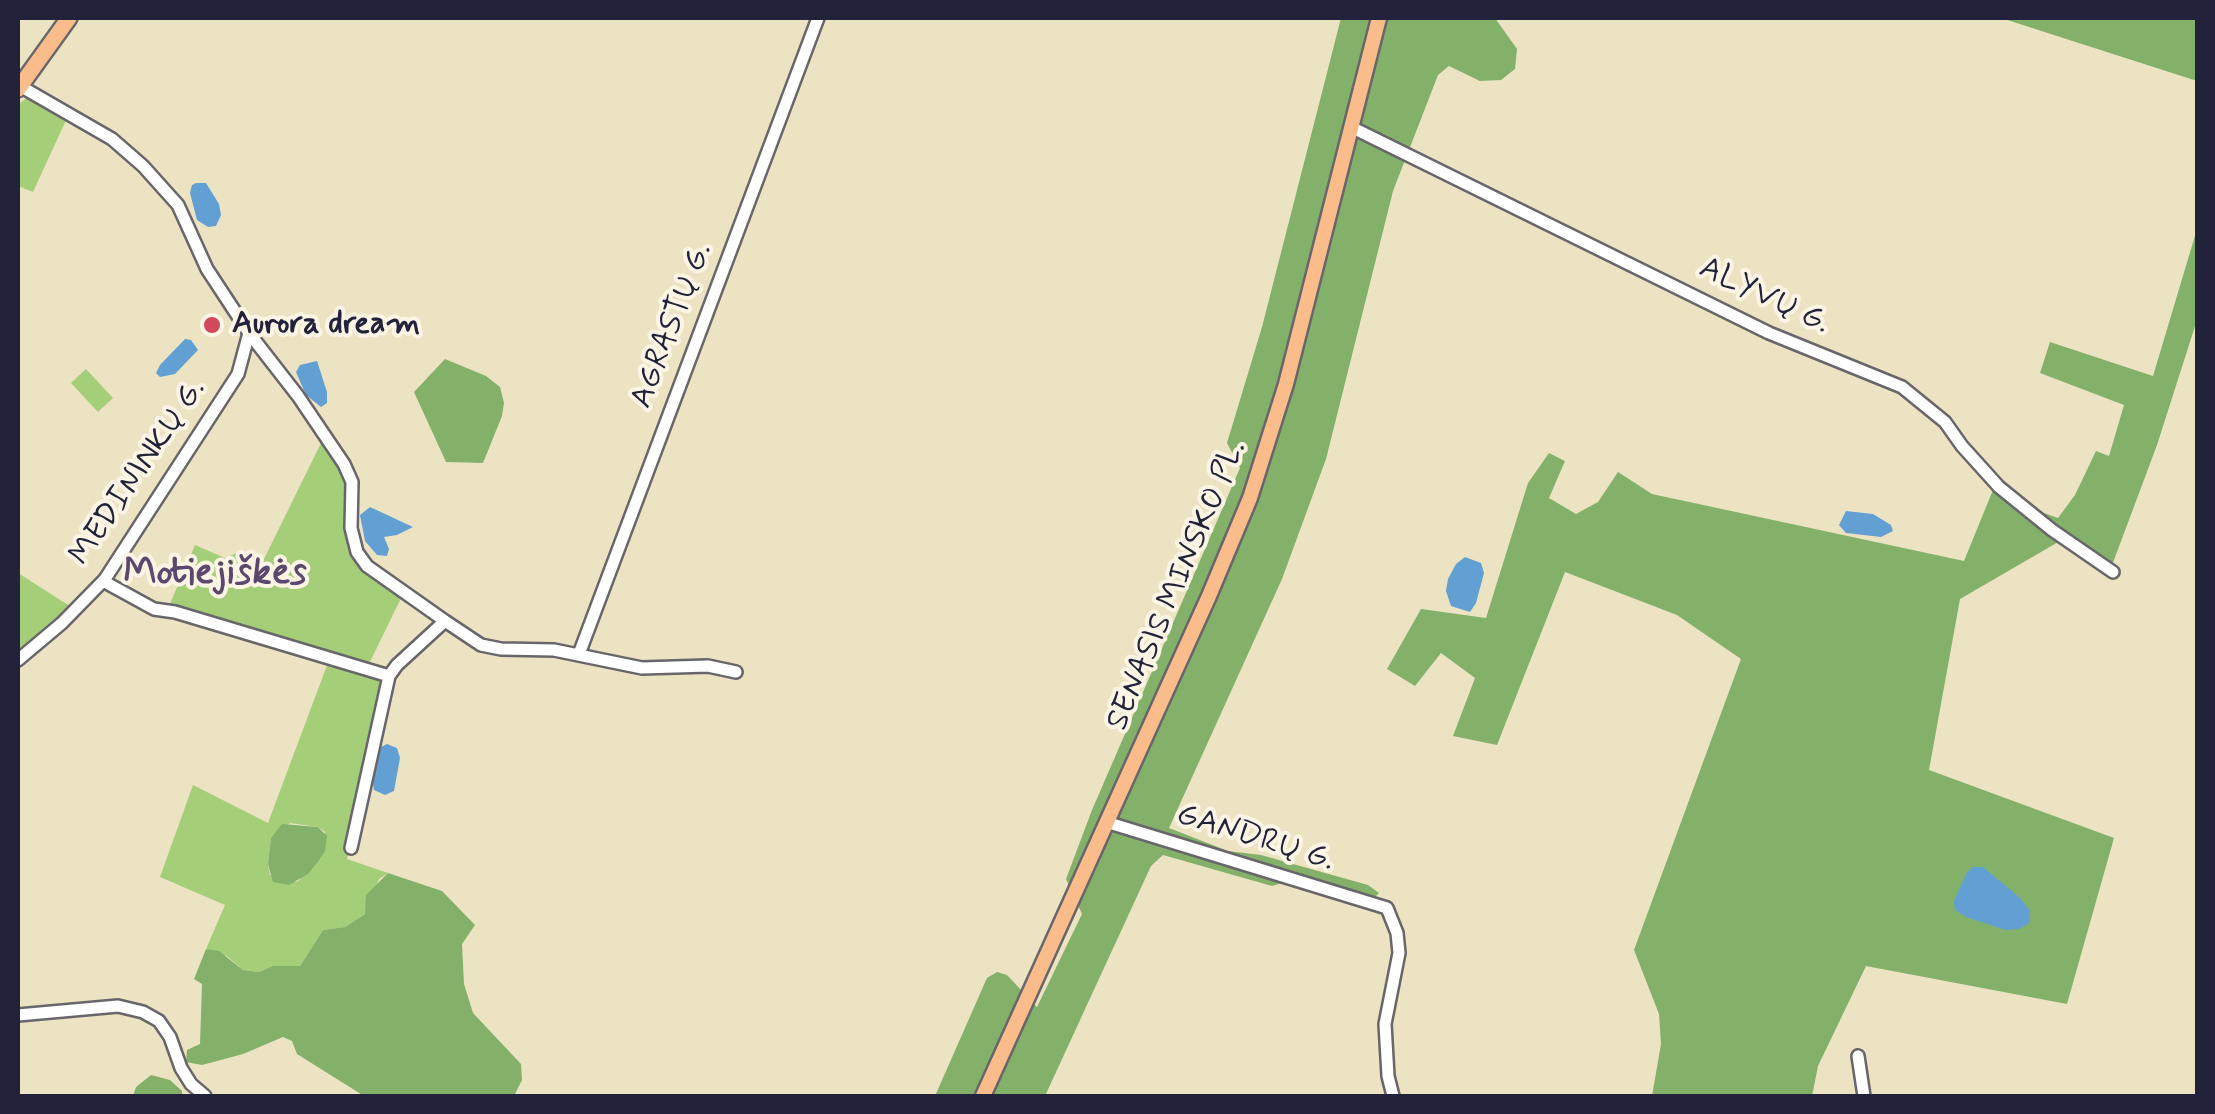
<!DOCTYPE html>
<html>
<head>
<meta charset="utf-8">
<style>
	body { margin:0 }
	#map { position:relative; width:2215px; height:1114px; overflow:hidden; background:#ebe3c2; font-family:Mynerve,sans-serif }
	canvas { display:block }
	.frame { position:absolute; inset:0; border:20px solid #22223b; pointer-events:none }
</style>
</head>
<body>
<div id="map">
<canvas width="2215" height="1114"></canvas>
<div class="frame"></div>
</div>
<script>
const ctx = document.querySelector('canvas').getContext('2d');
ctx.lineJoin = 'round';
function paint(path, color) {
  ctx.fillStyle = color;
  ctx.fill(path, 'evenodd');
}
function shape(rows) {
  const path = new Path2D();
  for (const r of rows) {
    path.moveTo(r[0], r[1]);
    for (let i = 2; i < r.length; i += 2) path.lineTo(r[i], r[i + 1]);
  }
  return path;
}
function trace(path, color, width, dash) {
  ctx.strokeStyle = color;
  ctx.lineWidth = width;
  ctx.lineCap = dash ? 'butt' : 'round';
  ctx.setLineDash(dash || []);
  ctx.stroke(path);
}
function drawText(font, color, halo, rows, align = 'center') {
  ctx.font = font + ' Mynerve,sans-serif';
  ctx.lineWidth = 8;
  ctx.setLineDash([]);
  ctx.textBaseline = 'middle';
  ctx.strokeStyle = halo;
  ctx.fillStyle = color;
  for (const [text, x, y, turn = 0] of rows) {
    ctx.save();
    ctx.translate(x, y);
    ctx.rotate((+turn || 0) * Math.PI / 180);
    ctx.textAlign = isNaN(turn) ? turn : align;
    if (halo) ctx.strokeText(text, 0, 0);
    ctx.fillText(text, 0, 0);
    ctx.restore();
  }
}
paint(shape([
	[27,98,67,118,33,192,18,186,18,104],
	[86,369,113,398,98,412,71,383],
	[323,439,345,474,351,545,403,594,368,666,166,613,195,545,225,558,237,553,262,563],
	[18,573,73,608,18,656],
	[329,660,384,677,347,859,388,873,379,879,365,914,345,927,323,930,300,966,272,966,260,972,243,970,227,956,206,949,225,905,160,877,193,785,268,823],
	[290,823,318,827,325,832,317,863,297,882,270,875,268,864,271,838]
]), '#a5ce79');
paint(shape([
	[1341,18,1495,18,1517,49,1515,69,1501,80,1480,81,1449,66,1438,75,1393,191,1326,459,1282,579,1169,828,1228,851,1261,855,1368,885,1379,893,1375,897,1299,878,1272,886,1163,855,1151,866,1045,1096,935,1096,987,978,997,972,1007,975,1037,1007,1082,914,1066,879,1092,810,1240,468,1227,443,1262,327],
	[2001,18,2197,18,2197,81],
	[2197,229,2197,320,2157,445,2108,576,2060,541,1960,599,1929,770,2114,838,2067,1004,1866,966,1818,1066,1812,1096,1652,1096,1661,1044,1659,1014,1634,950,1741,659,1677,615,1565,572,1497,745,1453,736,1475,678,1441,653,1415,686,1387,669,1421,609,1486,618,1528,483,1549,453,1565,461,1549,498,1576,514,1598,502,1618,472,1652,494,1964,561,1997,480,2044,513,2058,518,2075,495,2096,451,2109,456,2124,405,2040,373,2050,342,2153,376],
	[445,359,486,376,500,387,504,403,502,416,483,463,446,462,414,392],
	[282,824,318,827,327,836,325,851,317,863,308,874,289,885,273,882,268,864,271,838],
	[388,873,442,891,475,925,462,944,464,984,473,1013,521,1064,522,1080,514,1096,364,1096,297,1054,292,1041,283,1037,243,1054,202,1065,186,1062,187,1050,200,1044,202,984,194,979,206,949,219,951,243,970,260,972,272,966,300,966,323,930,345,927,365,914,366,895],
	[151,1075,170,1080,182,1091,182,1096,133,1096,136,1087]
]), '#84b169');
paint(shape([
	[196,183,206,183,219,204,221,215,216,226,208,227,197,220,190,193,192,185],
	[185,339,191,340,198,350,175,374,160,377,156,373,160,365],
	[317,361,327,392,327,403,321,407,306,395,296,372,300,365],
	[370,507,413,527,397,535,384,537,389,549,387,556,377,555,365,541,360,515],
	[1846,511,1873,514,1891,525,1893,531,1881,537,1846,533,1839,525],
	[1465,557,1481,563,1484,573,1476,603,1470,612,1451,606,1446,591,1448,579,1456,564],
	[387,744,397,748,400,758,394,791,385,795,374,790,372,779,381,747],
	[1973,867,1983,867,2019,897,2030,911,2029,923,2019,929,2005,930,1966,917,1955,910,1954,901,1967,872]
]), '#62a0d4');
const minor = shape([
	[1351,127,1769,333,1902,387,1945,422,1962,446,1999,487,2052,530,2113,572],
	[249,333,298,396,344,464,352,482,351,528,357,552,367,566,445,621,481,645,501,649,554,650,642,668,708,666,736,672],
	[103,581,154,609,175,612,389,676],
	[579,654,818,18],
	[18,660,62,623,105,579,238,374,249,333,207,269,178,205,143,166,112,139,20,86],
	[1106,822,1387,908,1397,933,1399,953,1385,1024,1388,1076,1393,1096],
	[351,848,389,676,397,665,445,621],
	[18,1015,118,1006,143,1012,159,1021,170,1037,181,1068,191,1084,205,1096],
	[1858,1056,1864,1096]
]);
const major = shape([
	[983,1096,1209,596,1250,498,1286,384,1379,18]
]);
const highway = shape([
	[18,89,69,18]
]);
trace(minor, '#68666a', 16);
trace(major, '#68666a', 19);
trace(highway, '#68666a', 20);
trace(minor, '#fff', 11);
trace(major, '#fabc8b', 14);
trace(highway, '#fabc8b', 15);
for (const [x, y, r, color] of [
	[212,325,10,"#d1495b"]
]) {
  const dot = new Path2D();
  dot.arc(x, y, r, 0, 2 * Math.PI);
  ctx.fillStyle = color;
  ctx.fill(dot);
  trace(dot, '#fcf5e5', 4);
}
drawText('32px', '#22223b', '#fcf5e5', [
	["ALYVŲ G.",1764,297,25],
	["AGRASTŲ G.",673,326,-69],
	["MEDININKŲ G.",139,473,-56],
	["SENASIS MINSKO PL.",1178,586,-67],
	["GANDRŲ G.",1255,839,17]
]);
drawText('bold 32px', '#22223b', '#fcf5e5', [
	["Aurora dream",232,325]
], 'left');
drawText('bold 38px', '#5b486c', '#fcf5e5', [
	["Motiejiškės",215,575]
]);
</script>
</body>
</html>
